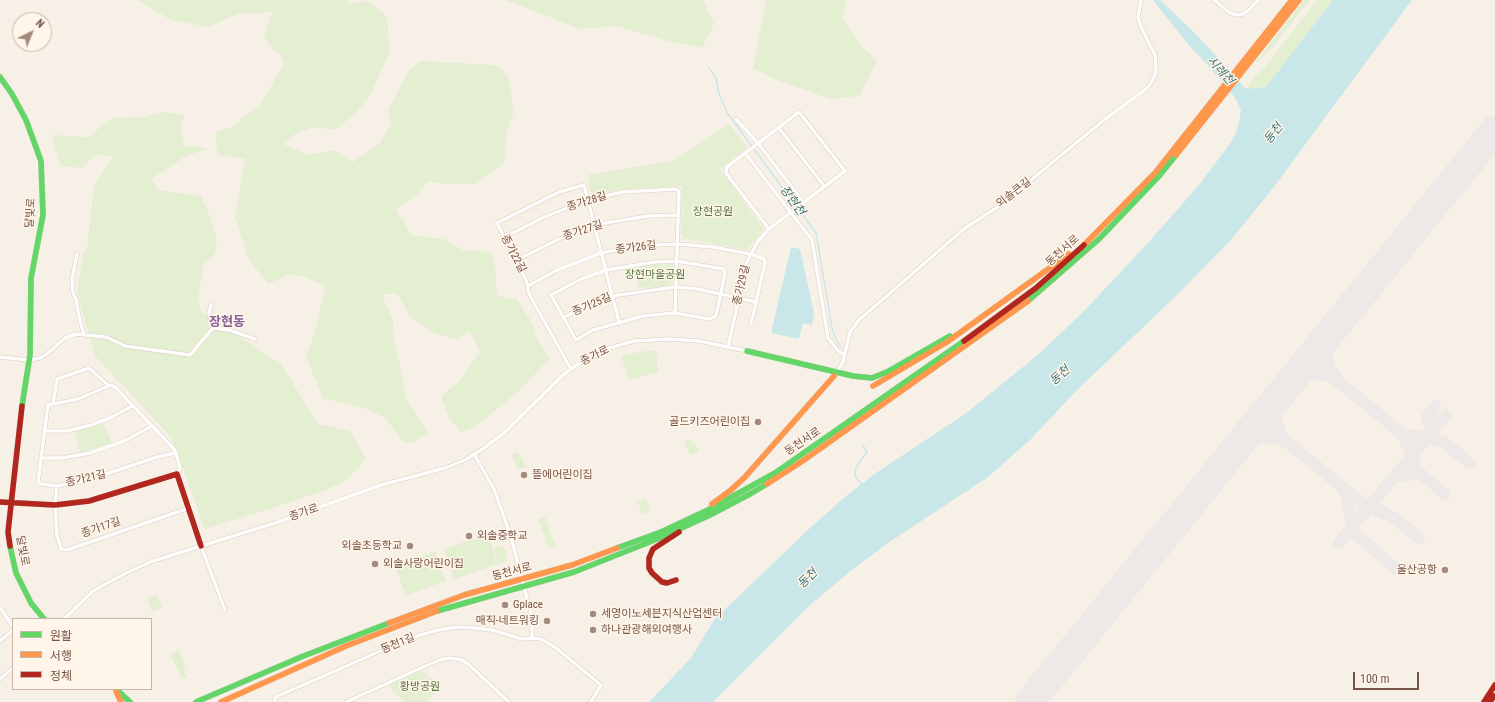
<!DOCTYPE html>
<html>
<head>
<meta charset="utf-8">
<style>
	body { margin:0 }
	#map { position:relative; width:1495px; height:702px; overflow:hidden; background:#f7f0e7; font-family:"Roboto Condensed","Noto Sans KR",sans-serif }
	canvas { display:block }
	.legend { position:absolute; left:12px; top:618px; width:140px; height:72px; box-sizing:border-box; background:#fff5e9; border:1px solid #c8b5a8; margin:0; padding:5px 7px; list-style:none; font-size:12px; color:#765547 }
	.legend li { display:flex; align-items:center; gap:8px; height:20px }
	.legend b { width:20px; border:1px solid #c8b5a8 }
	.north { position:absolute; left:12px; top:12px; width:40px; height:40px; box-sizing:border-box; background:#fff5e9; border:1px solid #c8b5a8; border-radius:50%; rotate:43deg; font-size:11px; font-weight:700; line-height:16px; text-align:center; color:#765547 }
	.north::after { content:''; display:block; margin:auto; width:14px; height:18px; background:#a38b7f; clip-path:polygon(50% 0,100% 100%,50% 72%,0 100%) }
	.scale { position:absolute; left:1353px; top:672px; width:66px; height:18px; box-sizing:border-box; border:2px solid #765547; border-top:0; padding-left:5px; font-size:12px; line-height:14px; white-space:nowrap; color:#765547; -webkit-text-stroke:3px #fff5e9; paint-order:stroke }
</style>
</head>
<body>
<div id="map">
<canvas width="1495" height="702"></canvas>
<ul class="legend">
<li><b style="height:5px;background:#63d668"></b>원활</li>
<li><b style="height:5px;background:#ff974d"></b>서행</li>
<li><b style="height:5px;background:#b3261e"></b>정체</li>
</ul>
<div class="north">N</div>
<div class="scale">100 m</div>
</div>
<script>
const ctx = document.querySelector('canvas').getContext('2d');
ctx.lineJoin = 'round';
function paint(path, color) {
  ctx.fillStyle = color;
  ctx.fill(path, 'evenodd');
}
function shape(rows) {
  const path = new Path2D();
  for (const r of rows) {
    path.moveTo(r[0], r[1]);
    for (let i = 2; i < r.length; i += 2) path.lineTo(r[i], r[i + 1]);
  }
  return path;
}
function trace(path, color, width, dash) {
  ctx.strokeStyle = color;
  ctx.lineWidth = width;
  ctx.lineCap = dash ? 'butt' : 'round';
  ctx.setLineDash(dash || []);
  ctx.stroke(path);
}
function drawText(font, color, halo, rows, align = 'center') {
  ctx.font = font + ' "Roboto Condensed","Noto Sans KR",sans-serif';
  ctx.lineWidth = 3;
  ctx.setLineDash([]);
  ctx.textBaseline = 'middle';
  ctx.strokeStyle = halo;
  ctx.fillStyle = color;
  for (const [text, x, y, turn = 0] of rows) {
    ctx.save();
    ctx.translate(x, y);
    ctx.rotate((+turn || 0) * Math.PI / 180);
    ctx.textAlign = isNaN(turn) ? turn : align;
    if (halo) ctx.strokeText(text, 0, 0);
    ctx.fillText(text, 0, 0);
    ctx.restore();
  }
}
paint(shape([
	[137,0,346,0,352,4,367,0,385,15,388,25,389,54,370,95,355,114,336,129,312,128,295,134,283,144,308,155,334,150,353,162,379,144,391,125,388,110,408,72,420,61,496,65,508,76,514,111,507,133,504,163,476,184,445,184,428,181,416,196,395,210,405,223,410,235,443,239,463,250,491,252,495,268,497,295,510,300,516,298,533,324,535,335,550,358,522,388,475,427,461,432,449,418,441,397,460,380,480,352,470,331,455,339,434,333,410,316,397,294,385,294,383,298,393,320,394,339,400,363,406,398,428,432,412,443,403,441,385,418,367,409,323,398,306,357,315,332,325,287,304,276,288,275,268,284,248,258,235,217,245,159,218,155,217,150,215,133,236,125,240,119,260,106,284,63,280,54,275,53,264,36,272,12,238,14,208,27,171,20],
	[504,0,703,0,714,24,702,48,668,41,617,26,579,29,543,14],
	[766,0,847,0,843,19,860,45,877,61,859,96,831,99,781,82,753,68],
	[1304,0,1310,0,1272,48,1256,63,1255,63],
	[1317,0,1333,0,1266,87,1246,89,1256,75,1261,72],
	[162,112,185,115,182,122,182,136,184,145,188,148,195,146,206,149,186,156,151,179,157,189,170,192,201,196,208,211,217,240,215,254,204,264,198,298,200,311,281,364,318,424,350,431,366,459,347,480,326,490,275,507,205,529,171,437,95,356,77,293,84,251,87,249,94,185,113,157,97,154,81,168,60,165,52,135,88,137,112,118,144,117],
	[729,124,747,147,720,169,763,228,762,231,747,250,684,238,681,234,682,186,617,190,591,196,588,175,673,161],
	[657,263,671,264,674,265,673,281,669,286,638,288,634,266],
	[656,350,658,372,629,380,621,356,639,352],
	[103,423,112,443,80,453,75,431],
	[688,440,694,442,699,451,690,455,684,442],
	[515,452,519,453,526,467,518,470,512,456],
	[646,498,651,511,643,514,637,502],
	[545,517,555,546,549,549,545,539,548,537,545,538,538,518],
	[488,534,498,564,454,579,444,549],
	[503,545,508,561,499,564,494,548],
	[435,551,446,581,406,595,395,566],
	[157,594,162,608,152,612,147,599],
	[179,650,186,665,183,667,187,677,182,679,170,654],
	[419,672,424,672,438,685,438,689,426,702,405,702,388,686]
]), '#e4eed1');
paint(shape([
	[1153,0,1160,0,1197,35,1246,89,1266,87,1333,0,1412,0,1270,192,1230,241,1176,296,1077,390,1030,440,988,477,888,543,853,569,810,605,713,702,649,702,691,658,714,620,810,528,846,496,876,473,965,414,1039,354,1085,310,1147,244,1199,185,1232,141,1238,128,1241,110,1236,99,1213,71,1187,43],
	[791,247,800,249,814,313,812,325,803,323,799,339,771,333]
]), '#c9e7e8');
trace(shape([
	[709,68,716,78,719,94,728,114,816,233,832,328,836,340,841,347],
	[862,444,867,452,856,467,855,476,862,485]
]), '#c9e7e8', 1.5);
trace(shape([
	[1334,328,1329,339,1327,357,1330,368,1338,380],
	[1397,430,1403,436,1415,463],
	[1430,434,1431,428,1427,418,1435,406],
	[1237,447,1250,440,1259,437,1276,438,1287,443],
	[1393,478,1401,475,1421,474,1445,494],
	[1343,489,1346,494,1353,530,1358,536,1395,568],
	[1419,538,1394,518,1361,502,1288,443,1280,433,1277,423,1275,413,1278,402,1284,389,1294,380,1306,375,1315,374,1326,375,1338,381,1401,433,1443,442,1470,463],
	[1339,543,1446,415]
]), '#eee8e6', 12);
trace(shape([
	[1030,702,1495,130]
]), '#eee8e6', 30);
const street = shape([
	[1214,0,1230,13,1237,15,1243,14,1249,10,1258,0],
	[736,119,758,143,804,203],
	[779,128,825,187],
	[745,153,812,240,828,338,839,352,844,354],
	[504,237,519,230,542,218,587,200,623,192,676,189,679,192,675,313],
	[77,254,72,279,73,293,76,299,79,317,84,335],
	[517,260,557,240,593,225,648,216,678,215],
	[676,261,724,269,725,273,716,316,709,319,675,313,643,316,593,330,576,340,551,295,581,279,606,270,655,262,676,261],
	[528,286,555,271,601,253,637,246,678,244,713,247,750,254,764,259,765,263,751,324],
	[563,318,587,305,612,296,675,287,698,289,756,302],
	[213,328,229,330,255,339],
	[728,347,747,262,758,241,769,229,845,171,799,112,727,167,726,173,769,229],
	[0,357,29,360,40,358,47,354,65,338,76,334,106,337,125,346,190,355,213,328,209,313,211,305],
	[571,369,529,294,526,280,497,223,559,192,584,185,619,322],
	[837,372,843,362,850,332,859,320,965,228,1004,203,1025,185,1104,120,1146,89,1151,83,1156,72,1155,55,1141,27,1138,17,1141,0],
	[53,404,57,379,89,368,109,386],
	[45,431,67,431,91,425,112,417,132,406],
	[176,453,157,457,88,480,57,486,41,484,38,482,48,405,78,399,111,385,115,387,174,449,176,453,180,468,177,474],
	[474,454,494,489,511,537,532,617,532,638],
	[42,458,62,458,90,453,124,441,152,426],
	[57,486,55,505,57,535,61,549,67,550,189,508],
	[201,546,225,610],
	[0,607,13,627],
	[64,619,93,591,126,573,153,561,278,522,381,485,445,468,465,460,484,448,505,432,564,374,580,363,606,349,634,341,669,339,699,341,747,351],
	[0,641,13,630],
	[0,679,13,668],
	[275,702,275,698,278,696,410,638,438,630,457,627,475,628,492,630,522,639,532,638,541,639,556,648,601,685,591,702],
	[346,702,423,667,443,659,450,658,462,660,468,664,509,702]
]);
const fast = shape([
	[0,77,12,94,26,120,41,161,43,215,31,278,30,355,22,406],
	[1028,301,1099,239,1159,176,1176,155],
	[747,351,853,376,872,378,889,371,950,336],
	[10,546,16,573,31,603,44,619],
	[617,548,661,532,708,510,775,473,964,341],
	[437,611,574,572,662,537,710,515,750,494,767,484],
	[116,689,130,702],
	[196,702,301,657,389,623]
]);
const slow = shape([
	[1176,155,1299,0],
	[1084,245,1155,173,1292,0],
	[873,386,947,342,1069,254],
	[767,484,804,460,1028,301],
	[712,504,731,490,745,477,834,376],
	[389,623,464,595,572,565,617,548],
	[116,691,121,702],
	[221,702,346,646,437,611]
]);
const jam = shape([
	[964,341,1036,288,1084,245],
	[0,502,55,505,89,501,177,474,201,546],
	[10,546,8,532,22,406],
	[676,580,667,583,662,582,652,573,649,568,649,558,653,549,679,532],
	[1484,702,1495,685],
	[1490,702,1494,696]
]);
trace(street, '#d8cdc6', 4.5);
trace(fast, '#d8cdc4', 6);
trace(slow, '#d8cdc4', 6);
trace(jam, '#d8cdc4', 6);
trace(street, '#fefdfb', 3.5);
trace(fast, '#63d668', 5.5);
trace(slow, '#ff974d', 5.5);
trace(jam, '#b3261e', 5.5);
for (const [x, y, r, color] of [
	[758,422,4,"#a38b7f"],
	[524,475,4,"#a38b7f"],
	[469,536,4,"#a38b7f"],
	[410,546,4,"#a38b7f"],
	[375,564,4,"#a38b7f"],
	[1445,570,4,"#a38b7f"],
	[505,605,4,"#a38b7f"],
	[593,614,4,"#a38b7f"],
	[547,621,4,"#a38b7f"],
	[593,630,4,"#a38b7f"]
]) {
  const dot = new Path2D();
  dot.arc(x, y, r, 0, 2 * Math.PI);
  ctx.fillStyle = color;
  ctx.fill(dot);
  trace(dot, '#fff5e9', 1.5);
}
drawText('11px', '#765547', '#fff5e9', [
	["외솔큰길",1014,193,-38],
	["종가28길",587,202,-17],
	["달빛로",31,213,-86],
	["종가27길",583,231,-18],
	["종가26길",636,248,-7],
	["동천서로",1063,251,-42],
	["종가22길",513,254,62],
	["종가29길",742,285,-77],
	["종가25길",592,305,-23],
	["종가로",595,356,-26],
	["동천서로",803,442,-34],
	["종가21길",86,479,-13],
	["종가로",304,513,-19],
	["종가17길",101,528,-19],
	["달빛로",22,551,79],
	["동천서로",512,572,-15],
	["동천1길",398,644,-22]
]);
drawText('11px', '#51773c', '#fff5e9', [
	["장현공원",713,212],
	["장현마을공원",655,275],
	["황방공원",420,687]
]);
drawText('11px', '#765547', '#fff5e9', [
	["골드키즈어린이집",750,422,"right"],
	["뜰에어린이집",532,475],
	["외솔중학교",477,536],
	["외솔초등학교",402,546,"right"],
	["외솔사랑어린이집",383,564],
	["울산공항",1437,570,"right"],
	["Gplace",513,605],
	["세영이노세븐지식산업센터",601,614],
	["매직-네트워킹",539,621,"right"],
	["하나관광해외여행사",601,630]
], 'left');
drawText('italic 12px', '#3a767d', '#fff5e9', [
	["시례천",1220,71,48],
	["동천",1274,134,-52],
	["장현천",792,201,54],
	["동천",1060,376,-41],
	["동천",808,579,-44]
]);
drawText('bold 13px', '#84629a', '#fff5e9', [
	["장현동",227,323]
]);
</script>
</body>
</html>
